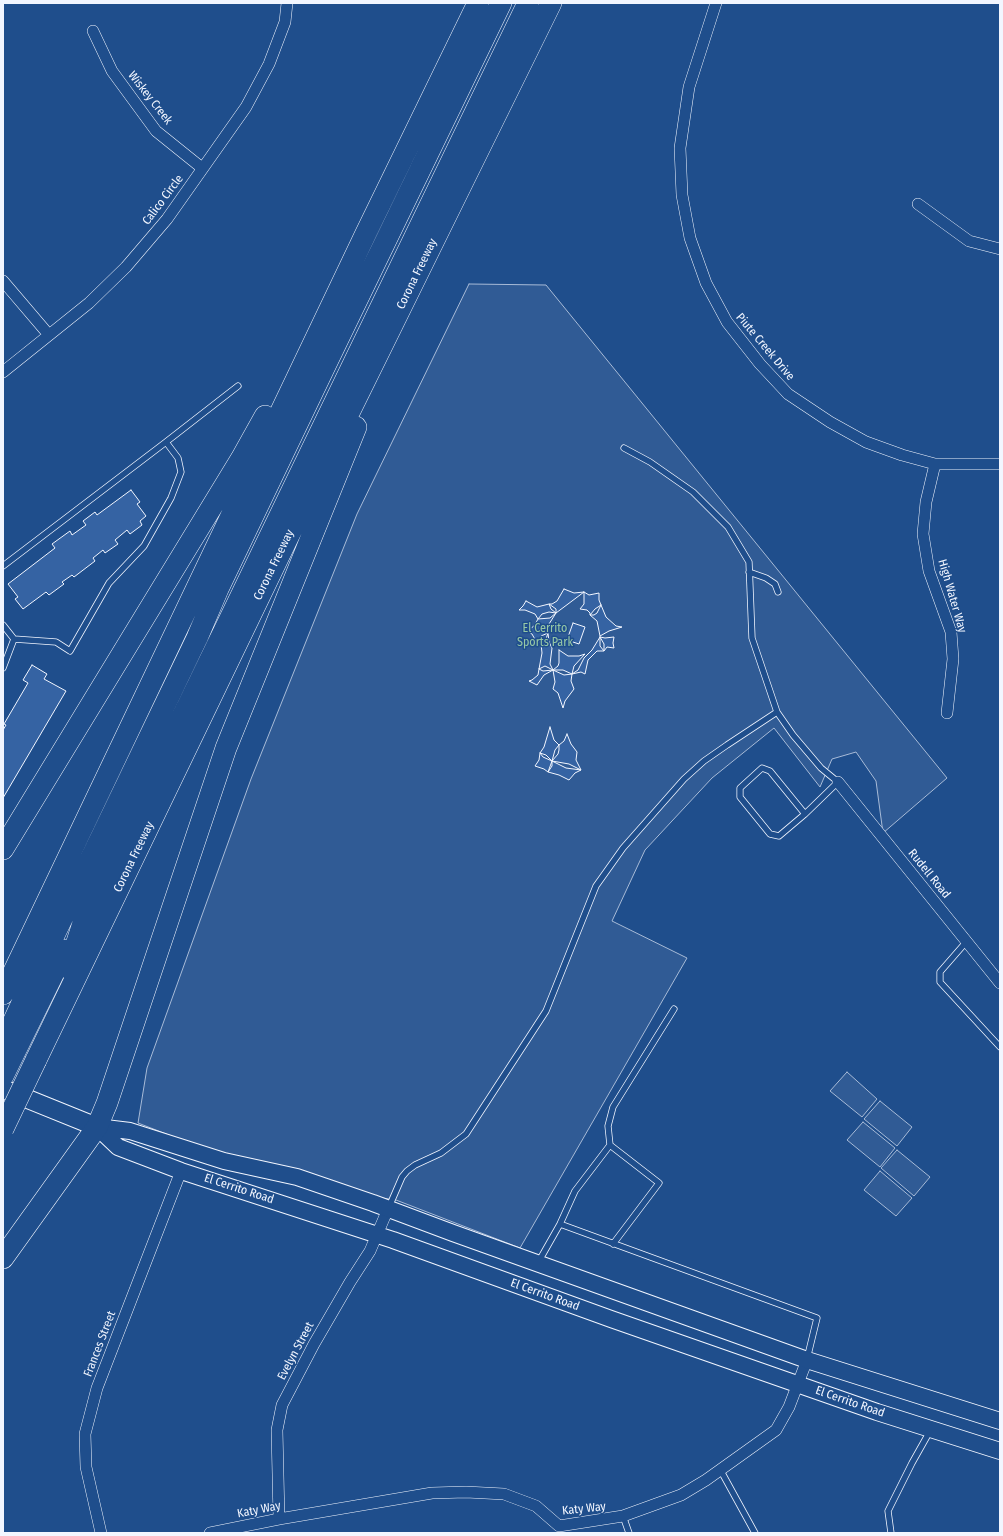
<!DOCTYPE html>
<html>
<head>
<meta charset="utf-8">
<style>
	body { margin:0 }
	#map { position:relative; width:1003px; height:1536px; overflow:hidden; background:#1f4e8c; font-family:"Fira Sans Condensed",sans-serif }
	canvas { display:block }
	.frame { position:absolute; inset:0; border:4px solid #f2f6ff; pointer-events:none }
</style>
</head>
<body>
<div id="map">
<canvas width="1003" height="1536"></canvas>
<div class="frame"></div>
</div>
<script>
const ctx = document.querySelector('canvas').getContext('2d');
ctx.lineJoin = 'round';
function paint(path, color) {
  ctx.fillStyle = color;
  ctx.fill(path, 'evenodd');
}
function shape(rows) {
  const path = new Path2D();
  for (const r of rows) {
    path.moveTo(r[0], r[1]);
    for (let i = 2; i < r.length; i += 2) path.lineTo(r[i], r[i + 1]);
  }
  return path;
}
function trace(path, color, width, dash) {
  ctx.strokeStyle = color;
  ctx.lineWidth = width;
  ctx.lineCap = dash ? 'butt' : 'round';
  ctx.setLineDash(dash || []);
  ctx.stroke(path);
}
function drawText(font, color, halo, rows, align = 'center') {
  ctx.font = font + ' "Fira Sans Condensed",sans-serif';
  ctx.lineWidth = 3;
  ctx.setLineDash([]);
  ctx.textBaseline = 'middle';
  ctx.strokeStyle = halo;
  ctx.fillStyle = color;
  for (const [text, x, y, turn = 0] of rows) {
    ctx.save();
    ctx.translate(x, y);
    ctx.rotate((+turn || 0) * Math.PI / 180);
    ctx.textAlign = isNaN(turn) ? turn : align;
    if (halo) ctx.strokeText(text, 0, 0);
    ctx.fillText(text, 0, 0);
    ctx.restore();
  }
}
const built = shape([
	[469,284,546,285,947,778,883,833,876,781,856,752,832,759,820,787,774,728,712,778,645,850,612,921,687,958,520,1248,396,1200,300,1186,138,1123,147,1068,251,779,357,514,469,284],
	[847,1072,877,1099,862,1117,830,1091,847,1072],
	[880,1101,912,1127,897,1146,864,1119,880,1101],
	[863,1122,895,1148,880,1167,847,1140,863,1122],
	[897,1150,930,1177,914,1196,881,1168,897,1150],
	[880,1171,912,1198,896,1216,864,1190,880,1171]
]);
paint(built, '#305b95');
trace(built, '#a8bbd7', 1);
const building = shape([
	[131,490,140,502,137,504,146,516,140,521,142,525,130,534,127,530,115,540,118,544,105,553,103,550,93,558,95,561,74,577,72,575,62,582,64,584,49,595,46,592,23,609,15,599,18,597,8,584,55,548,52,544,70,531,72,535,86,525,83,521,95,512,97,515,131,490],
	[564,589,574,593,584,592,556,613,556,609,549,604,552,604,557,601,564,589],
	[584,592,589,595,599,593,599,600,601,605,595,609,590,615,590,613,587,610,580,609,584,604,584,592],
	[526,601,537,607,549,604,551,609,556,613,549,612,542,614,538,619,535,614,525,610,519,610,523,606,526,601],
	[601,605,606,617,616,626,622,627,609,631,600,636,597,621,590,615,594,615,597,613,601,605],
	[556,613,549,624,548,633,541,636,538,645,532,634,527,631,534,626,538,619,550,618,556,613],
	[573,623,585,627,579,644,567,640,573,623],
	[548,633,549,642,552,648,550,664,553,670,545,666,539,669,542,653,541,644,546,639,548,633],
	[600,637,605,638,614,637,613,643,614,648,607,647,604,651,604,644,600,637],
	[600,637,600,646,604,651,597,651,588,660,585,674,581,672,572,674,578,670,584,658,592,650,600,637],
	[559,650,568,656,579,656,585,654,574,666,572,674,563,670,553,670,558,666,559,663,559,650],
	[32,665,47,674,44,679,66,691,3,798,3,730,6,725,4,724,28,683,23,680,32,665],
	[539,669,543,671,553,670,544,675,537,685,529,681,532,680,538,675,539,669],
	[553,670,564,675,572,674,571,681,574,689,565,701,563,708,558,693,553,689,555,682,553,670],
	[550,727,554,740,559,745,555,750,552,761,546,755,540,753,544,747,550,727],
	[567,734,571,744,577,752,576,760,581,770,569,764,552,761,558,754,559,750,559,745,564,741,567,734],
	[540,753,543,757,552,761,548,772,544,769,535,766,539,760,540,753],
	[552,761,566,768,581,770,575,773,569,780,559,775,548,772,552,766,552,761]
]);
paint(building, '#3563a3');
trace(building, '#f2f6ff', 1);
const service = shape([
	[166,442,238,386],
	[624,448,650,462,693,492,728,527,749,562,752,638,777,712],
	[3,566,166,442,178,458,181,472,171,498,144,546,109,583,70,651,56,642,14,639,3,668],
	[749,572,766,578,775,584,778,592],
	[3,625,14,639],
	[967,941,940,972,940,982,1000,1047],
	[610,1145,608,1126,613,1107,674,1009],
	[389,1207,402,1177,407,1171,415,1165,441,1153,466,1134,546,1011,596,886,623,848,684,779,704,761,727,745,777,712,793,735,821,768,838,782,805,814,779,836,770,834,740,797,740,788,762,768,770,771,805,814],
	[560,1224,817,1318,807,1359],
	[539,1261,560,1224,575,1191,610,1145,659,1183,613,1244],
	[721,1471,755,1533],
	[623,1516,629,1533],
	[891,1533,888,1511,912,1463,930,1431]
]);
const minor = shape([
	[716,3,689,87,680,148,682,195,690,238,706,283,727,322,760,364,788,394,830,422,866,442,902,455,935,464,1000,464],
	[93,31,112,71,156,131,202,168],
	[918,204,969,241,1000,249],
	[3,281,49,335],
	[3,372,89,303,126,267,167,219,246,107,269,64,285,22,287,3],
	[935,464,926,502,923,534,929,571,951,632,953,659,947,713],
	[838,782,1000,983],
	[279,1519,277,1430,282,1405,314,1344,350,1282,370,1251,388,1209],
	[101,1533,86,1467,85,1434,97,1388,181,1171],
	[210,1533,279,1519,432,1493,466,1492,504,1494,536,1506,559,1526,623,1516,681,1495,706,1480,776,1430,789,1407,807,1360]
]);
const secondary = shape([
	[97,1127,118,1147,181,1171,393,1240,611,1319,877,1412,1000,1451],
	[97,1127,130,1131,224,1161,297,1177,373,1203,453,1233,807,1360,1000,1421]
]);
const primary = shape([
	[3,1089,97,1127]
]);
const motorway = shape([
	[3,849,241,459,265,416],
	[65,967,76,945,84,920,528,3],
	[3,994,366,233,478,3],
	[3,1044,33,979,197,638,218,589,327,362,501,3],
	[36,1060,307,498,551,3],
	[3,1076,65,950],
	[3,1258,97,1127,107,1103,226,748,356,427]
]);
trace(service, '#f2f6ff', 7);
trace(minor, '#f2f6ff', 12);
trace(secondary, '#f2f6ff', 18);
trace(primary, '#f2f6ff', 20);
trace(motorway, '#f2f6ff', 22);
trace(service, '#1f4e8c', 5.5);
trace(minor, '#1f4e8c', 11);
trace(secondary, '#1f4e8c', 16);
trace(primary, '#1f4e8c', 18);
trace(motorway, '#1f4e8c', 21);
const motorwayBridge = shape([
	[3,1129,36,1060]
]);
trace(motorwayBridge, '#f2f6ff', 22, []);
trace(motorwayBridge, '#1f4e8c', 21);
drawText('12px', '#f2f6ff', '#1f4e8c', [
	["Wiskey Creek",150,98,52],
	["Calico Circle",163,200,-53],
	["Corona Freeway",417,274,-64],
	["Piute Creek Drive",765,347,50],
	["Corona Freeway",274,565,-64],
	["High Water Way",952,596,74],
	["Corona Freeway",134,857,-64],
	["Rudell Road",929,874,51],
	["El Cerrito Road",239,1189,18],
	["El Cerrito Road",545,1295,20],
	["Frances Street",100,1344,-69],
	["Evelyn Street",296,1351,-62],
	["El Cerrito Road",850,1402,19],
	["Katy Way",584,1509,-6],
	["Katy Way",259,1510,-11]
]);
drawText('12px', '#97c8a6', '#1f4e8c', [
	["El Cerrito",545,629],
	["Sports Park",545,643]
]);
</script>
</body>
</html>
